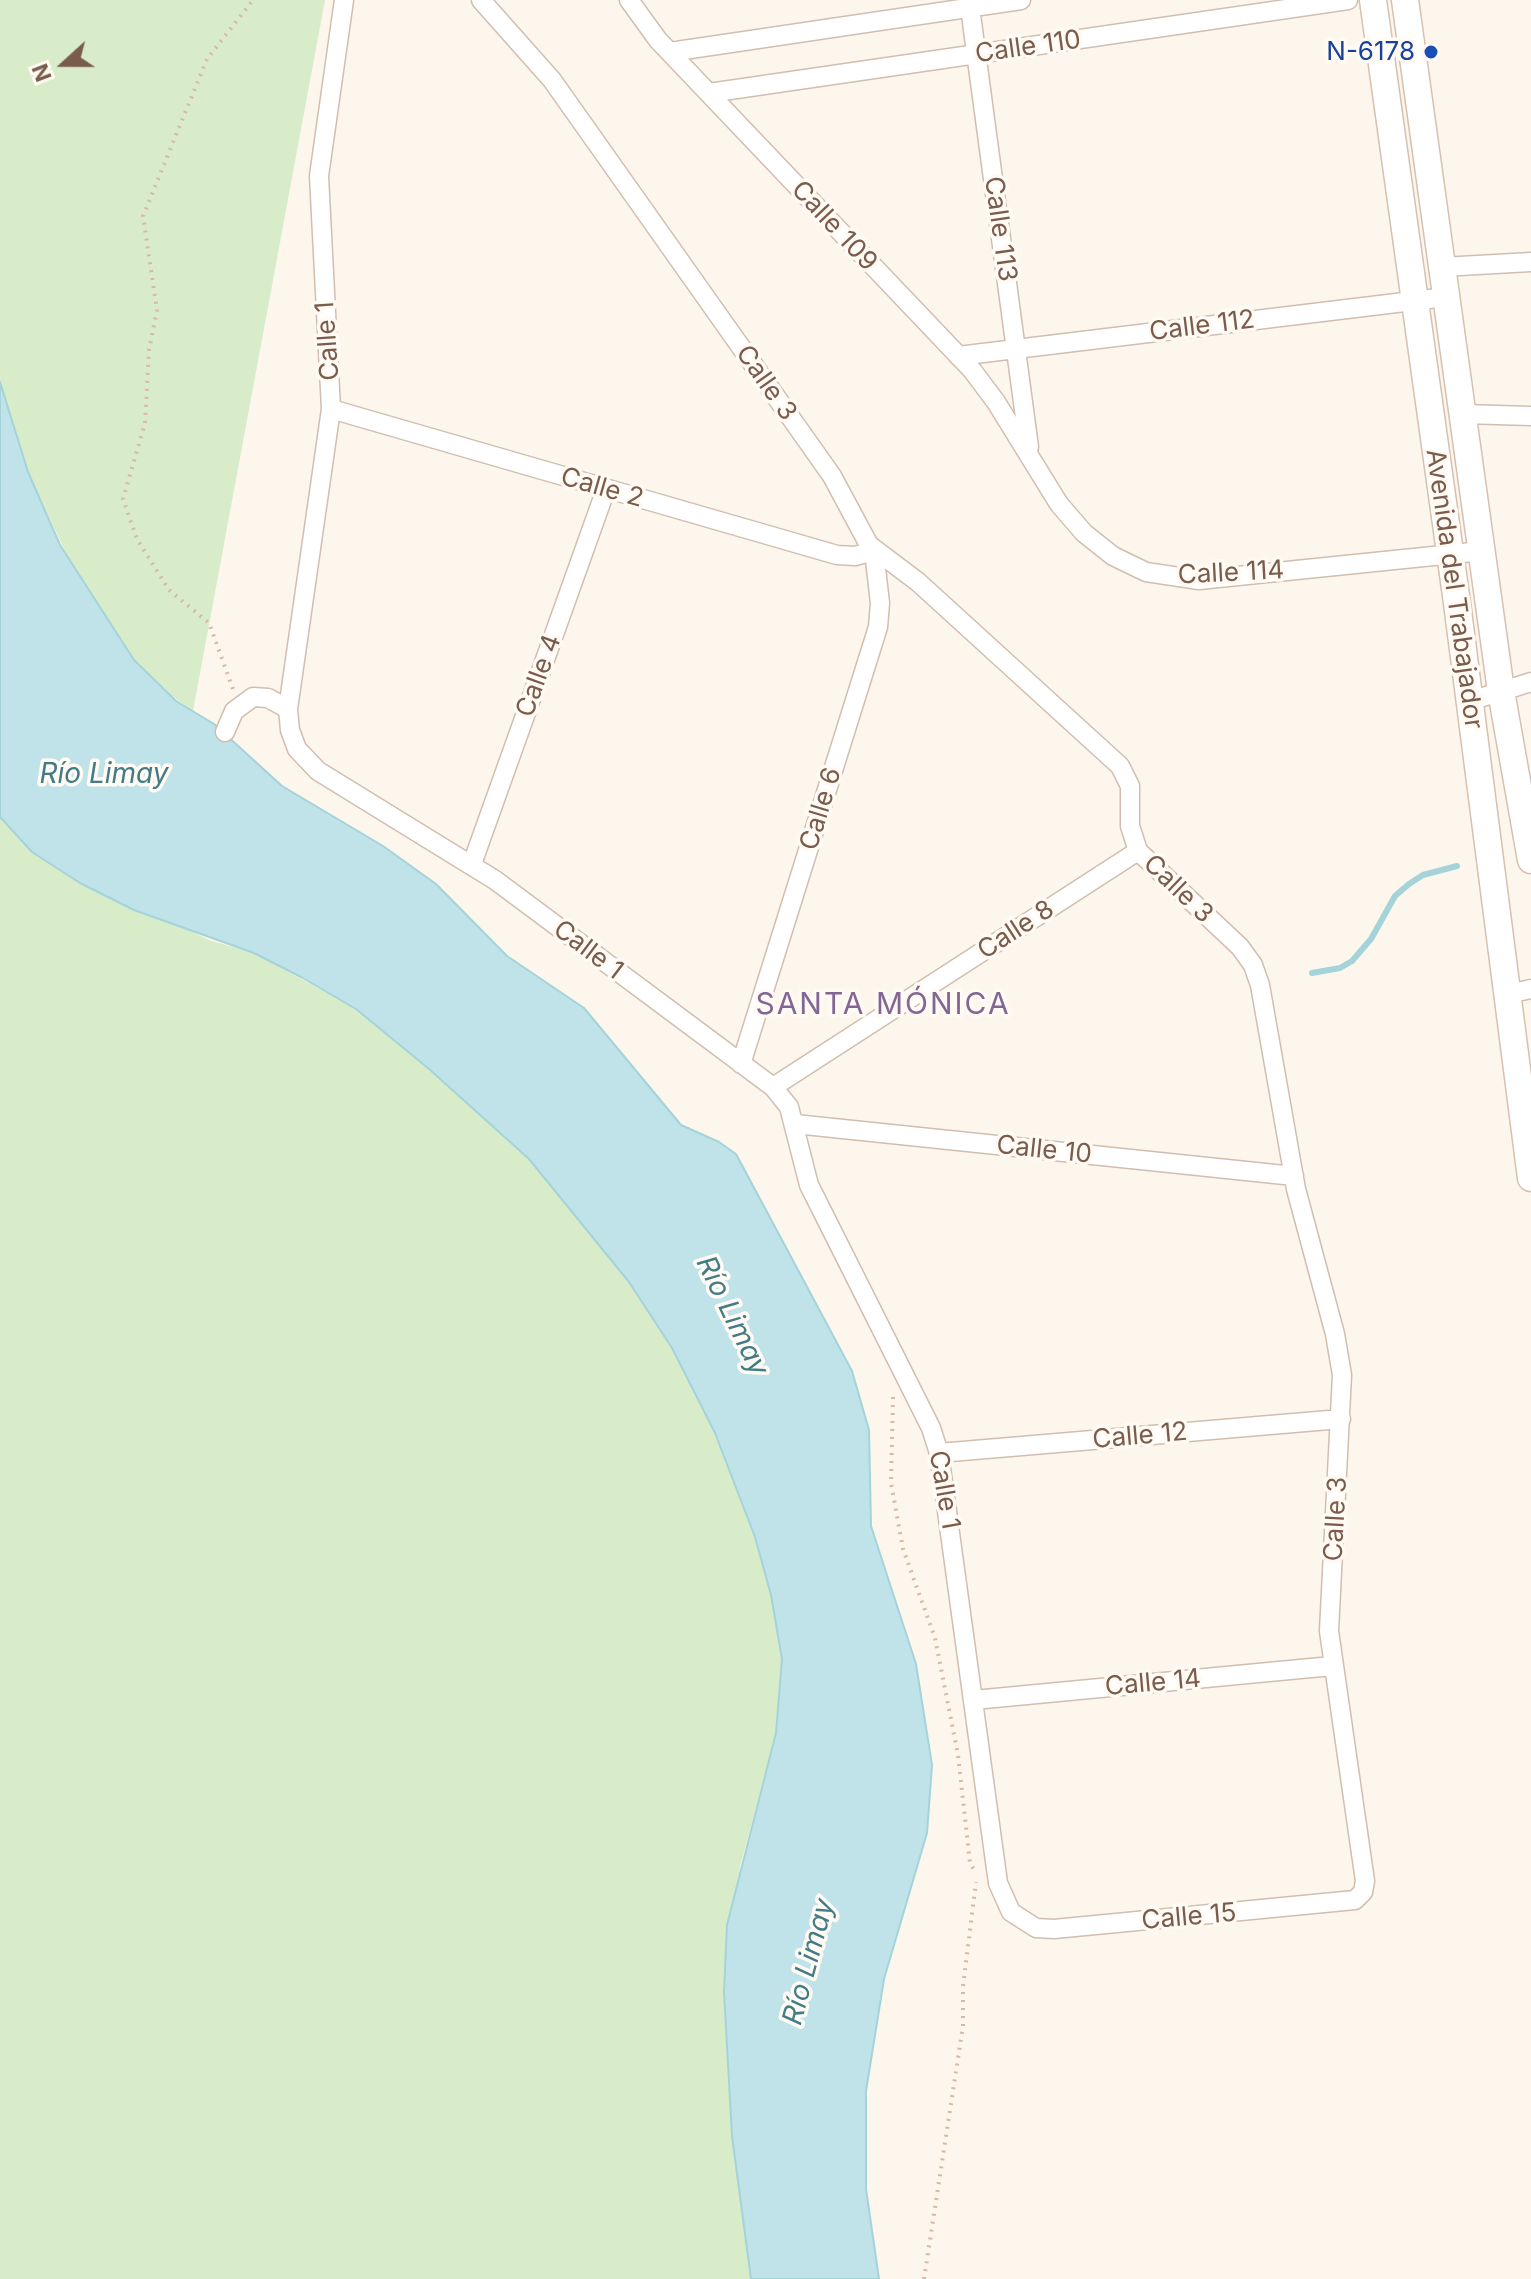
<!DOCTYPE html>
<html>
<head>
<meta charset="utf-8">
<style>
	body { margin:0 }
	#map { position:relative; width:1531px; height:2279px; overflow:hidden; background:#fdf6ec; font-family:Inter,sans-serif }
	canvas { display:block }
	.north { position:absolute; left:24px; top:24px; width:80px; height:80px; -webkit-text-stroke:6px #fffaf3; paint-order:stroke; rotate:249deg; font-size:22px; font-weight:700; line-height:32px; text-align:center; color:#7a5c4d }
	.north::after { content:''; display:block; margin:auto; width:28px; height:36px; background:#7a5c4d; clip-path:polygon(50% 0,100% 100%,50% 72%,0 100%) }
</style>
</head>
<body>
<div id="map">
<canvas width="1531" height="2279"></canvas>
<div class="north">N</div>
</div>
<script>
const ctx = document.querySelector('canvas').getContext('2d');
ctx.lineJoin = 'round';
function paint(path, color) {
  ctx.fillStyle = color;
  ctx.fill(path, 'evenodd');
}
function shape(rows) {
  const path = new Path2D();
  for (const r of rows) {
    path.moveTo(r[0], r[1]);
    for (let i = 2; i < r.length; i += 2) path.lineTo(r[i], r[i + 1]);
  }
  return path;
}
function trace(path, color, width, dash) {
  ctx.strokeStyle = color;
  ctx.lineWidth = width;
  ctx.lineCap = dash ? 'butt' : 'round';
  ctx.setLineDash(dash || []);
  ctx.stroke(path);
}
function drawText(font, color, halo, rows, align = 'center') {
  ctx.font = font + ' Inter,sans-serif';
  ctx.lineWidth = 7;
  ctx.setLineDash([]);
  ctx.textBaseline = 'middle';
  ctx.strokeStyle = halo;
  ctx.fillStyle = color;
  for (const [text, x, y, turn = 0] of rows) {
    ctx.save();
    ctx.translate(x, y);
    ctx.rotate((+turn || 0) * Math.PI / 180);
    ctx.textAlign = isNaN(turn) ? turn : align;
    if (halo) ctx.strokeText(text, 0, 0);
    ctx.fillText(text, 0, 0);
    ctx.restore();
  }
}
paint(shape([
	[0,0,325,0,193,711,155,684,134,660,76,575,28,472,0,382],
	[0,817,32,852,209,940,254,953,356,1009,429,1069,529,1159,629,1282,672,1348,715,1433,755,1537,771,1595,782,1659,776,1733,740,1867,724,1992,732,2136,751,2279,0,2279]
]), '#d8ecc9');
const water = shape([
	[0,382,28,472,60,545,134,660,176,701,214,724,282,786,383,846,436,884,507,956,584,1008,681,1125,719,1142,736,1154,852,1371,869,1430,871,1526,916,1664,932,1765,927,1833,884,1979,866,2091,866,2189,879,2279,751,2279,732,2136,724,1992,727,1925,776,1733,782,1659,771,1595,755,1537,715,1433,672,1348,629,1282,529,1159,429,1069,356,1009,301,977,254,953,134,910,80,883,32,852,0,817,0,382]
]);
paint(water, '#bfe3e8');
trace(water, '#a5d3da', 2);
trace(shape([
	[1312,973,1340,968,1352,961,1371,939,1395,896,1409,884,1423,875,1457,866]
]), '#a5d3da', 6);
const street = shape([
	[344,0,319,176,331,409,288,709,290,730,297,749,318,771,495,880,773,1087,789,1107,809,1185,931,1428,939,1453,998,1883,1011,1912,1036,1928,1054,1929,1355,1900,1363,1892,1365,1881,1329,1631,1342,1375,1335,1334,1296,1189,1260,985,1253,965,1240,947,1138,851,1130,826,1130,786,1120,766,918,582,869,545,832,476,552,80,481,0],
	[629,0,658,40,972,370,996,402,1059,504,1084,533,1113,556,1146,572,1199,580,1482,551],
	[969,0,1029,447],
	[670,52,1021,0],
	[709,93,1348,0],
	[1442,267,1531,262],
	[958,356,1446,297],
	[331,409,837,555,855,556,874,551,880,603,878,627,741,1064],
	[1463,414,1531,416],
	[1470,701,1531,682],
	[225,732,234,711,253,697,268,698,288,709],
	[472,864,606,489],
	[1507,994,1531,989],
	[773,1087,1138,851],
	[795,1124,1294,1176],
	[939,1453,1341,1419],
	[974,1700,1332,1666]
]);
const secondary = shape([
	[1373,0,1457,603,1531,1178],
	[1405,0,1501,691,1531,860]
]);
trace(street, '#d1beb0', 21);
trace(secondary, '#d6c0b0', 29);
trace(shape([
	[233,689,209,623,169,590,137,539,123,499,145,423,149,350,157,310,143,216,207,59,253,0],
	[893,1397,891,1483,903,1549,935,1638,958,1755,970,1863,976,1873],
	[924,2279,963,2026,963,1986,976,1882]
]), '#d9b8a5', 4, [2, 6]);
trace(street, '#fff', 18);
trace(secondary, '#fff', 26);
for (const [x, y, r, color] of [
	[1431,52,8,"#1a4fb4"]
]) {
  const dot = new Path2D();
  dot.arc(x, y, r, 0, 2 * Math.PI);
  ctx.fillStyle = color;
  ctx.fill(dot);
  trace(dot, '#fffaf3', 3);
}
drawText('26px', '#7a5c4d', '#fffaf3', [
	["Calle 110",1028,47,-8],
	["Calle 109",834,226,47],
	["Calle 113",1000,229,82],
	["Calle 112",1202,326,-7],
	["Calle 1",328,341,-94],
	["Calle 3",766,383,55],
	["Calle 2",602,488,16],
	["Calle 114",1231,573,-3],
	["Avenida del Trabajador",1454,589,82],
	["Calle 4",539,676,-70],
	["Calle 6",821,809,-73],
	["Calle 3",1178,889,44],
	["Calle 8",1016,930,-33],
	["Calle 1",588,950,37],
	["Calle 10",1044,1150,6],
	["Calle 12",1140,1436,-5],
	["Calle 1",944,1490,80],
	["Calle 3",1336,1519,-87],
	["Calle 14",1153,1683,-5],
	["Calle 15",1189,1917,-5]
]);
drawText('26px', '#164399', '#fffaf3', [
	["N-6178",1415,52]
], 'right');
drawText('italic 28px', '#437c86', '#fffaf3', [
	["Río Limay",104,775],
	["Río Limay",732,1316,64],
	["Río Limay",809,1962,-75]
]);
ctx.letterSpacing = '2px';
drawText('30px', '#846695', '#fffaf3', [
	["SANTA MÓNICA",883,1005]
]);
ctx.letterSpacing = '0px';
</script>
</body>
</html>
